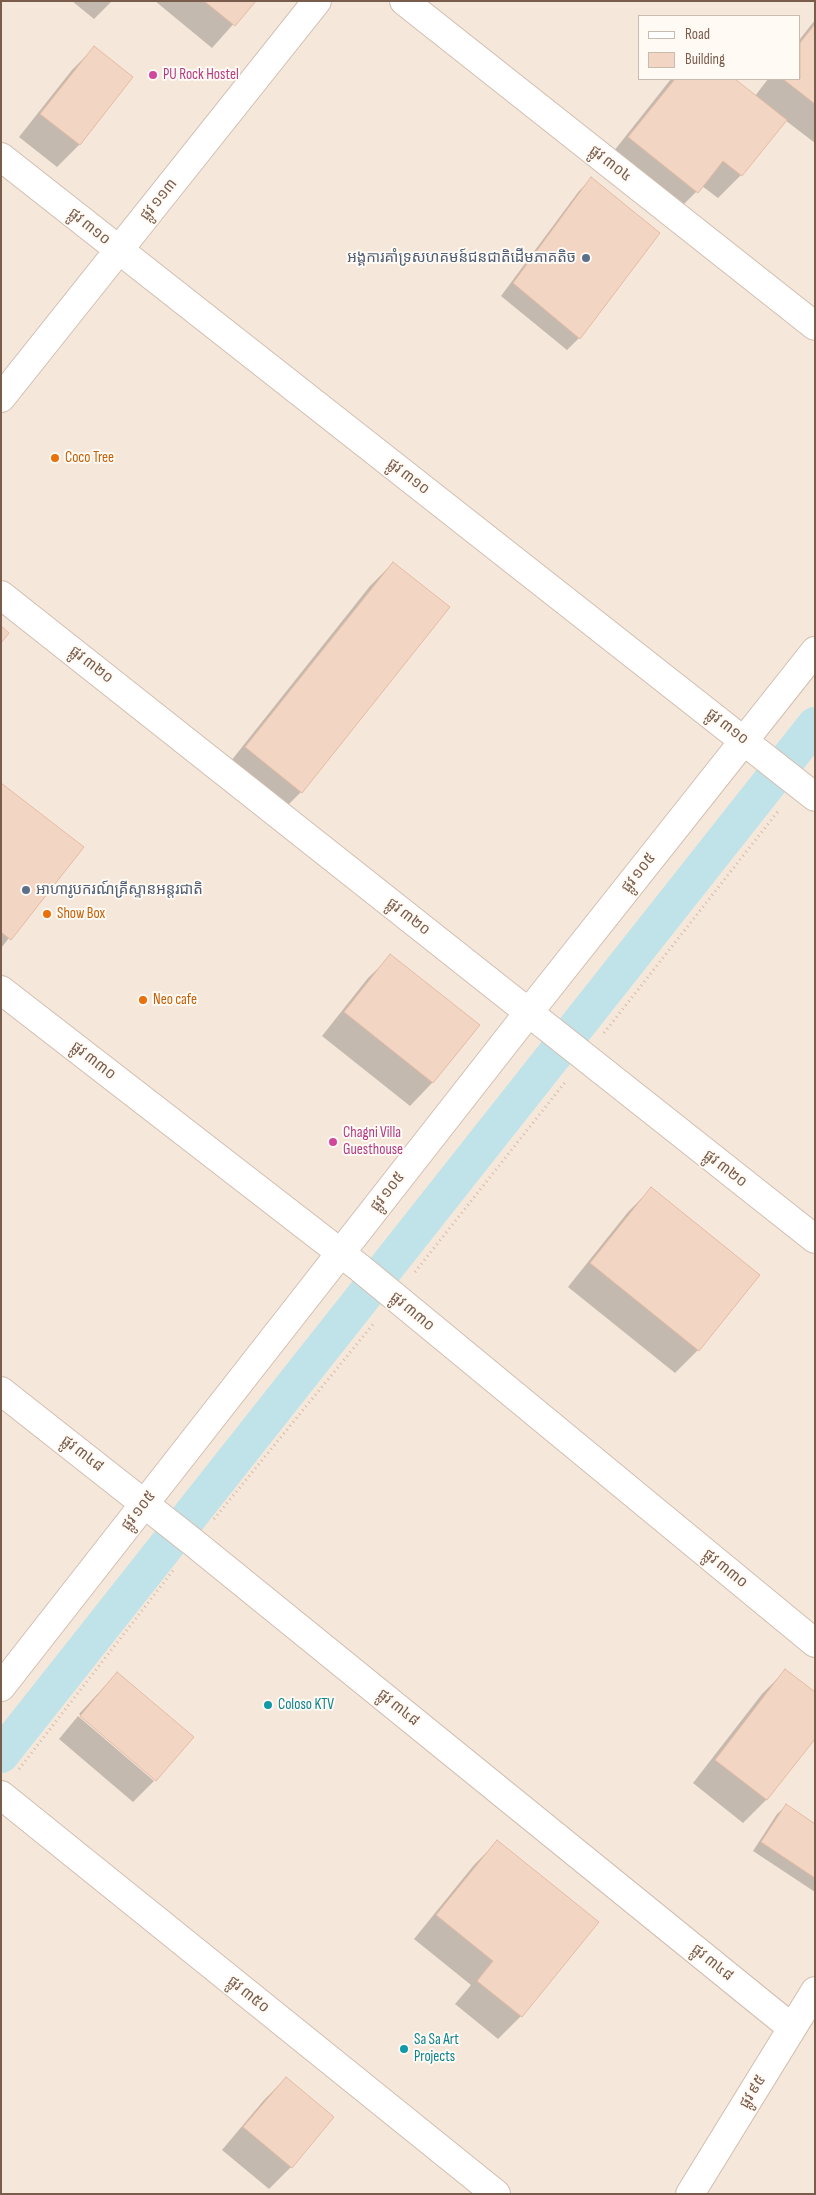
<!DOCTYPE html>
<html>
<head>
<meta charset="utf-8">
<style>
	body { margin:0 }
	#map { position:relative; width:816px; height:2195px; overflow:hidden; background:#fdf6ec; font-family:"Sofia Sans Condensed",sans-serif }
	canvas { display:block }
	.frame { position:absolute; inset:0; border:2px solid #7a5c4d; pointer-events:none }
	.legend { position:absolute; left:638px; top:15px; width:162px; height:65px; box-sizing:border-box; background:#fffaf3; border:1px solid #cabbb1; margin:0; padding:6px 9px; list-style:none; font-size:15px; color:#7a5c4d }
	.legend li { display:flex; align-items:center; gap:10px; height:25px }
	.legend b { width:25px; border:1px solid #cabbb1 }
</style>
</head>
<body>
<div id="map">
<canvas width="816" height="2195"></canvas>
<div class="frame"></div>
<ul class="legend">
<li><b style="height:6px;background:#fff"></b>Road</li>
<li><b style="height:14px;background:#f3d5c3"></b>Building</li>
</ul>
</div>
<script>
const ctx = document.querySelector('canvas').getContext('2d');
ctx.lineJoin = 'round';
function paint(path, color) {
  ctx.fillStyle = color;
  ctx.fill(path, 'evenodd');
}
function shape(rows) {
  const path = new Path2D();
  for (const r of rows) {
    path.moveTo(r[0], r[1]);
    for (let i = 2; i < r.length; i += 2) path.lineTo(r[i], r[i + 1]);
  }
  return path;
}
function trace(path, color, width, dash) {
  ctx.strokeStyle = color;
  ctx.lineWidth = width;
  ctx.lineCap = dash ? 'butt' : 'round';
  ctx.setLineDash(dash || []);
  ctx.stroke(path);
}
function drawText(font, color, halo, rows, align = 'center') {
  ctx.font = font + ' "Sofia Sans Condensed","Noto Sans Khmer",sans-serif';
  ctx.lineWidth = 4;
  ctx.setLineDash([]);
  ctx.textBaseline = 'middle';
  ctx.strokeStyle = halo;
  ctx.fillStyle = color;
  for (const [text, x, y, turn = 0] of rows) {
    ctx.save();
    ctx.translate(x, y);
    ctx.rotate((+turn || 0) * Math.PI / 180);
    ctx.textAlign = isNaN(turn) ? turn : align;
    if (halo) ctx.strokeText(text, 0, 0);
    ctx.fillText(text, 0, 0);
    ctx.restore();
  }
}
paint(shape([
	[1,1,815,1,815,2194,1,2194],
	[640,16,800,16,800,79,640,79]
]), '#f5e8da');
paint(shape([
	[72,1,112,1,94,19],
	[155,1,254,1,212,48],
	[815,20,815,143,785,120,741,175,718,198,702,186,673,215,606,161,671,79,733,79,755,96,768,79,800,79,800,39],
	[94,48,131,77,79,145,57,167,19,137,72,70],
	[591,179,658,233,579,338,567,350,501,296,579,191],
	[393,563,301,792,278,815,223,771,370,586],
	[1,784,82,847,1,948],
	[391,956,478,1025,432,1083,410,1106,322,1036,368,978],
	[651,1189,698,1350,675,1373,568,1287,628,1212],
	[785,1671,766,1800,743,1823,693,1783,762,1694],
	[117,1673,156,1779,79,1714],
	[78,1716,154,1781,133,1802,59,1739],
	[786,1806,815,1825,815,1892,753,1851,777,1814],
	[497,1842,521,2016,498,2039,455,2004,471,1985,414,1939,474,1865],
	[286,2078,291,2167,269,2189,222,2150,264,2100]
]), '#0003');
trace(shape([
	[1,1755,815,725]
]), '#bfe3e8', 36);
const building = shape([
	[204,1,256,1,235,26,204,1],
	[815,24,815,104,783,79,800,79,800,43,815,24],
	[94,46,133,77,80,145,40,114,94,46],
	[675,79,735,79,787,120,742,176,723,161,698,193,628,137,675,79],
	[591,177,660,233,580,339,513,283,591,177],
	[393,562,450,607,302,793,245,747,393,562],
	[1,626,9,633,1,643,1,626],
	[1,783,84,847,11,940,1,932,1,783],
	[390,954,480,1025,433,1083,344,1012,390,954],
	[651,1187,760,1275,699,1351,590,1263,651,1187],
	[785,1669,815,1692,815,1739,767,1800,715,1760,785,1669],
	[117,1672,194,1737,156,1781,80,1716,117,1672],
	[786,1804,815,1824,815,1878,761,1842,786,1804],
	[497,1840,599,1922,522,2017,477,1981,493,1961,436,1915,497,1840],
	[286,2077,334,2117,292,2168,243,2127,286,2077]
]);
paint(building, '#f3d5c3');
trace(building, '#e6bba3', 1);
const minor = shape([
	[404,1,815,326],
	[1,157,815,797],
	[1,398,317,1],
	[1,595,815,1239],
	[1,990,360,1268,815,1643],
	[1,1391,194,1543,792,2028],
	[1,1687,529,1012,815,651],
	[1,1795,496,2194],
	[690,2194,815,1991]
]);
trace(minor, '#d1beb0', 30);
trace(shape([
	[604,1033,779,810],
	[415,1272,566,1081],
	[214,1519,375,1322],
	[19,1769,175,1568]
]), '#d9b8a5', 3, [1, 4]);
trace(minor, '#fff', 28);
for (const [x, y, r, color] of [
	[153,75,5,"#d1479c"],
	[586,258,5,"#5c6f8a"],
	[55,458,5,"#e8710a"],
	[26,890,5,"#5c6f8a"],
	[47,914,5,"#e8710a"],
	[143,1000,5,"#e8710a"],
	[333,1142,5,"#d1479c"],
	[268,1705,5,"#0f9aa8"],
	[404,2049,5,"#0f9aa8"]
]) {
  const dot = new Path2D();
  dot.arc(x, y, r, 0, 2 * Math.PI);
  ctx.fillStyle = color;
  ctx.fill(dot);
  trace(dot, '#fffaf3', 2);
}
drawText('15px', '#b23c85', '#fffaf3', [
	["PU Rock Hostel",163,75],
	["Chagni Villa",343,1133],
	["Guesthouse",343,1150]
], 'left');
drawText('15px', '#7a5c4d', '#fffaf3', [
	["ផ្លូវ ៣០៤",610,164,38],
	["ផ្លូវ ១១៣",159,200,-51],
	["ផ្លូវ ៣១០",89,227,39],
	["ផ្លូវ ៣១០",408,477,38],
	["ផ្លូវ ៣២០",91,665,38],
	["ផ្លូវ ៣១០",727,727,38],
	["ផ្លូវ ១០៥",639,873,-52],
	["ផ្លូវ ៣២០",408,917,38],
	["ផ្លូវ ៣៣០",93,1061,38],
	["ផ្លូវ ៣២០",725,1169,38],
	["ផ្លូវ ១០៥",388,1192,-52],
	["ផ្លូវ ៣៣០",412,1312,40],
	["ផ្លូវ ៣៤៨",82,1454,38],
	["ផ្លូវ ១០៥",139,1511,-52],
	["ផ្លូវ ៣៣០",725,1569,39],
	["ផ្លូវ ៣៤៨",398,1708,39],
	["ផ្លូវ ៣៤៨",712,1963,39],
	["ផ្លូវ ៣៥០",248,1995,39],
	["ផ្លូវ ៩៥",753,2092,-58]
]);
drawText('15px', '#4e5e75', '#fffaf3', [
	["អង្គការគាំទ្រសហគមន៍ជនជាតិដើមភាគតិច",576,258],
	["អាហារូបករណ៍គ្រីស្ទានអន្តរជាតិ",36,890,"left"]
], 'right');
drawText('15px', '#c56008', '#fffaf3', [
	["Coco Tree",65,458],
	["Show Box",57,914],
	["Neo cafe",153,1000]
], 'left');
drawText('15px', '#0d838f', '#fffaf3', [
	["Coloso KTV",278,1705],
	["Sa Sa Art",414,2040],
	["Projects",414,2057]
], 'left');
</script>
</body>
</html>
